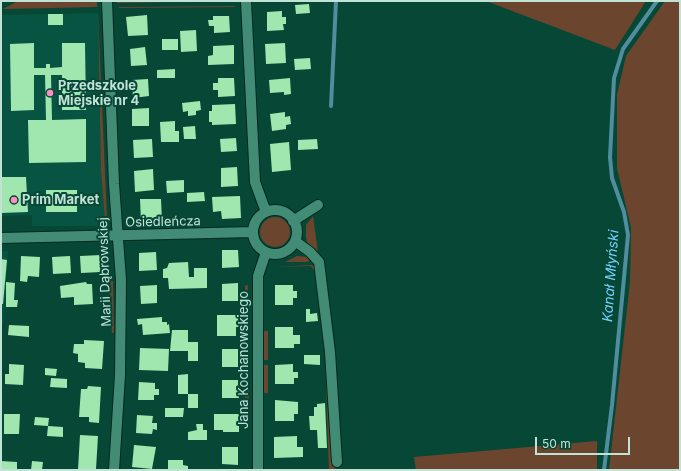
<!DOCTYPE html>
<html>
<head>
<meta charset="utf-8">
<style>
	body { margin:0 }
	#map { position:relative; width:681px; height:471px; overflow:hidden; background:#074736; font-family:Inter,sans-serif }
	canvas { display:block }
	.frame { position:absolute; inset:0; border:2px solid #c0e3d6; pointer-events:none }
	.scale { position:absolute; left:535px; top:437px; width:95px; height:18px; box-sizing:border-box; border:2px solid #c0e3d6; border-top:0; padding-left:5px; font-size:12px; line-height:14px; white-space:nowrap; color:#c0e3d6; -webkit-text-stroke:3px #074736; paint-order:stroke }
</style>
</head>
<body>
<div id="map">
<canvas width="681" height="471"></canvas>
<div class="frame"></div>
<div class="scale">50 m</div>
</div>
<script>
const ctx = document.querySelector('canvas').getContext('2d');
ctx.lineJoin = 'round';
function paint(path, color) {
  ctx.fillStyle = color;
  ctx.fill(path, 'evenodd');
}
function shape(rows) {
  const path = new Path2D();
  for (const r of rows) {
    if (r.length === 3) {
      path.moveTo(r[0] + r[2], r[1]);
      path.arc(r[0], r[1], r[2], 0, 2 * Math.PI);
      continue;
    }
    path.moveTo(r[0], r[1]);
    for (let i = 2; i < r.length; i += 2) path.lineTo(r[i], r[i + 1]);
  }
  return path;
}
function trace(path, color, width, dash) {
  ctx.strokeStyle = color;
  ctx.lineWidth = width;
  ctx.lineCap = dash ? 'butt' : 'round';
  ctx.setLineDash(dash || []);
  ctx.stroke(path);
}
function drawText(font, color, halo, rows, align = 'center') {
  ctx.font = font + ' Inter,sans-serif';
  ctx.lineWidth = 4;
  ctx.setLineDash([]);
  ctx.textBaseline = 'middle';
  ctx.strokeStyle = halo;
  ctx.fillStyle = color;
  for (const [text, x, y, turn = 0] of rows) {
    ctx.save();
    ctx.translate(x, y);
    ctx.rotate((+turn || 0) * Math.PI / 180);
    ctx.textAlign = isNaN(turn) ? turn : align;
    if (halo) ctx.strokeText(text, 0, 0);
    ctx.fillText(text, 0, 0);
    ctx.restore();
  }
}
paint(shape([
	[98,13,101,171,105,219,99,226,32,226,32,215,1,216,1,15],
	[1,251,8,251,3,324,1,324]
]), '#085442');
paint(shape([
	[18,1,97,1,97,7,3,9],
	[117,1,237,1,117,3],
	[486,1,646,1,615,50],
	[665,1,680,1,680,470,609,470,630,282,631,228,617,168,617,95,626,56],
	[235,6,235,7,119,8,119,7],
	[98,12,107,219,105,219,101,171],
	[313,216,317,245,318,256,307,242,306,237,306,225],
	[275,232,15],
	[297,256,309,257,312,259,307,262,285,262],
	[312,265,315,267,328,358,332,461,336,470,329,470,325,357,316,274,311,266,275,267],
	[109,281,113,281,114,333,112,333],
	[248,285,248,286,247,329,245,329,245,286],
	[264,331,268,331,268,360,264,360],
	[245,353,249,353,249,398,245,398],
	[264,365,268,365,268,393,263,393],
	[597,441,597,470,416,470,414,457]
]), '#6c452e');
trace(shape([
	[331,106,336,1],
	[604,470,612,405,628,235,624,212,612,178,610,157,614,78,623,49,657,1]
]), '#508d9e', 4);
paint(shape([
	[309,4,310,13,296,14,295,5],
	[282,11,282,17,286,17,286,24,283,24,284,30,267,31,267,12],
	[48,14,63,14,63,25,48,25],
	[147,15,148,35,128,36,126,17],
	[213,16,229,16,230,32,214,33,214,26,209,26,208,20,213,20],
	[196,30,197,51,181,52,180,31],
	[162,39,178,39,178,50,162,50],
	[34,43,34,68,46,68,46,64,50,64,50,68,62,67,62,43,85,43,86,110,62,110,62,75,51,75,52,120,86,119,86,162,29,163,28,120,46,120,45,75,34,75,34,110,11,111,10,44],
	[285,43,286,63,266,64,265,44],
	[234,45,234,64,208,65,208,56,213,55,213,46],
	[145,47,147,65,131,66,130,49],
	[310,58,311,69,295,70,294,59],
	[175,69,175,78,157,78,157,70],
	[218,78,234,78,235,96,218,97,218,90,213,90,213,83,218,83],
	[290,78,291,94,284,95,284,92,270,93,269,80],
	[148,79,149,96,133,98,132,80],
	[200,101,201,110,196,111,196,115,188,116,188,111,183,112,182,103],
	[235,104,236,124,212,125,212,122,209,122,209,111,212,111,212,105],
	[149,108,149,126,132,126,132,109],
	[285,112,285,117,290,116,291,124,286,125,286,129,272,131,270,114],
	[175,121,175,131,179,131,179,142,161,142,160,122],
	[195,126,196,139,184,139,183,127],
	[236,138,237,151,221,152,220,139],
	[152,139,153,157,134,158,133,140],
	[317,139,318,149,298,150,298,140],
	[289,142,291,170,272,172,270,144],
	[237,167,238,186,221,187,221,168],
	[153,169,154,190,135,192,134,171],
	[1,177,26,177,28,212,1,213],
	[184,180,184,192,167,193,166,181],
	[46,190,77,190,77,212,46,212],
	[204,192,205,201,187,202,187,193],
	[240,196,241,218,222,219,221,211,213,212,212,197],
	[140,199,161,199,162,221,141,222],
	[222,250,238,250,239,267,222,268],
	[156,252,157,270,139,271,139,253],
	[101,255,101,272,81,273,80,256],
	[21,256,40,257,39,277,28,276,27,282,20,281],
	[70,256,71,273,53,274,52,257],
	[1,259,7,260,3,304,1,304],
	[188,262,189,277,194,277,194,268,207,268,207,288,169,289,168,278,163,278,163,269,167,268,169,263],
	[6,282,15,283,14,300,18,300,17,307,6,307],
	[86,282,87,284,92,284,93,304,74,305,74,297,61,298,60,286],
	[238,283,238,301,222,301,222,284],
	[157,285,157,303,141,304,140,286],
	[275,285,293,285,293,291,297,291,297,298,293,298,293,305,275,305],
	[306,309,310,309,310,314,317,313,318,321,306,322],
	[217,315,239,315,239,327,236,327,236,336,217,336],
	[162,317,162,322,167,322,167,325,169,324,170,333,143,335,142,324,138,325,137,319],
	[9,325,29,326,29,337,8,335],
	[275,327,293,327,293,335,300,335,300,344,294,344,294,348,275,348],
	[172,330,188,330,188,342,198,342,198,361,188,361,188,351,170,351],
	[84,340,104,341,102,369,85,368,85,363,78,362,78,354,73,353,74,344,84,344],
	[140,348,169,349,168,371,139,370],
	[222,349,238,349,238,367,222,367],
	[304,355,320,355,320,365,304,364],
	[9,364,24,365,23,385,5,384,5,374,9,374],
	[293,364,293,372,298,372,298,378,294,378,294,384,275,384,275,365],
	[45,368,57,369,56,376,45,375],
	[188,374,188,394,178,394,178,375],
	[51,378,67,379,67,388,50,387],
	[222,380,238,380,239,398,222,398],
	[139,382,155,383,155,389,159,389,159,395,154,395,154,400,138,400],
	[88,386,101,387,99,423,89,422,89,417,79,417,81,389,87,389],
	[188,394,198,394,198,408,188,408],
	[275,400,298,402,298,414,294,414,294,421,275,421],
	[325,403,327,448,318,448,317,430,310,430,309,416,314,416,314,407,317,407,317,404],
	[165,408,184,408,183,417,165,417],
	[4,414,20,414,19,434,4,434],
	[214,414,239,414,239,432,223,432,223,430,214,430],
	[137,415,153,416,152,423,157,423,157,430,153,429,152,434,136,433],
	[35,417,49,418,48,426,34,425],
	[196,424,203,424,203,430,207,430,207,440,188,440,188,432,197,430],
	[48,426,63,427,63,437,47,436],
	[80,435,98,436,96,469,78,470],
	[297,436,297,447,303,447,303,457,274,458,274,437],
	[134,445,156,447,152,469,132,467],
	[222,447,238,447,238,465,222,464],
	[168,460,183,460,183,465,188,466,188,470,168,470],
	[1,461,17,462,17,470,1,470],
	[32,461,43,462,42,470,31,470]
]), '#a0e7af');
const minor = shape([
	[107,1,114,184,121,280,120,375,114,470],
	[246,1,255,182,266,212],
	[275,232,22],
	[293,221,318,205],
	[1,238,253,232],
	[295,241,310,252,319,262,330,352,337,462],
	[258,470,258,276,266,252]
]);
trace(minor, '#002a1f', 12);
trace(minor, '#428c75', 10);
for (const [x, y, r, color] of [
	[50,93,4,"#fb8fc4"],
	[14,200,4,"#fb8fc4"]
]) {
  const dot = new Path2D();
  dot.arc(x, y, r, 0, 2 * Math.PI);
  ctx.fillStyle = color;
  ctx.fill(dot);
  trace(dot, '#074736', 1.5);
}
drawText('bold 13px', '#c0e3d6', '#074736', [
	["Przedszkole",58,86],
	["Miejskie nr 4",58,101],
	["Prim Market",22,200]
], 'left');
drawText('13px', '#c0e3d6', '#074736', [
	["Osiedleńcza",163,222,-1],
	["Marii Dąbrowskiej",105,272,-92],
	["Jana Kochanowskiego",244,360,-90]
]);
drawText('italic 14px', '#74d1fd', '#074736', [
	["Kanał Młyński",611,276,-86]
]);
</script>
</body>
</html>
